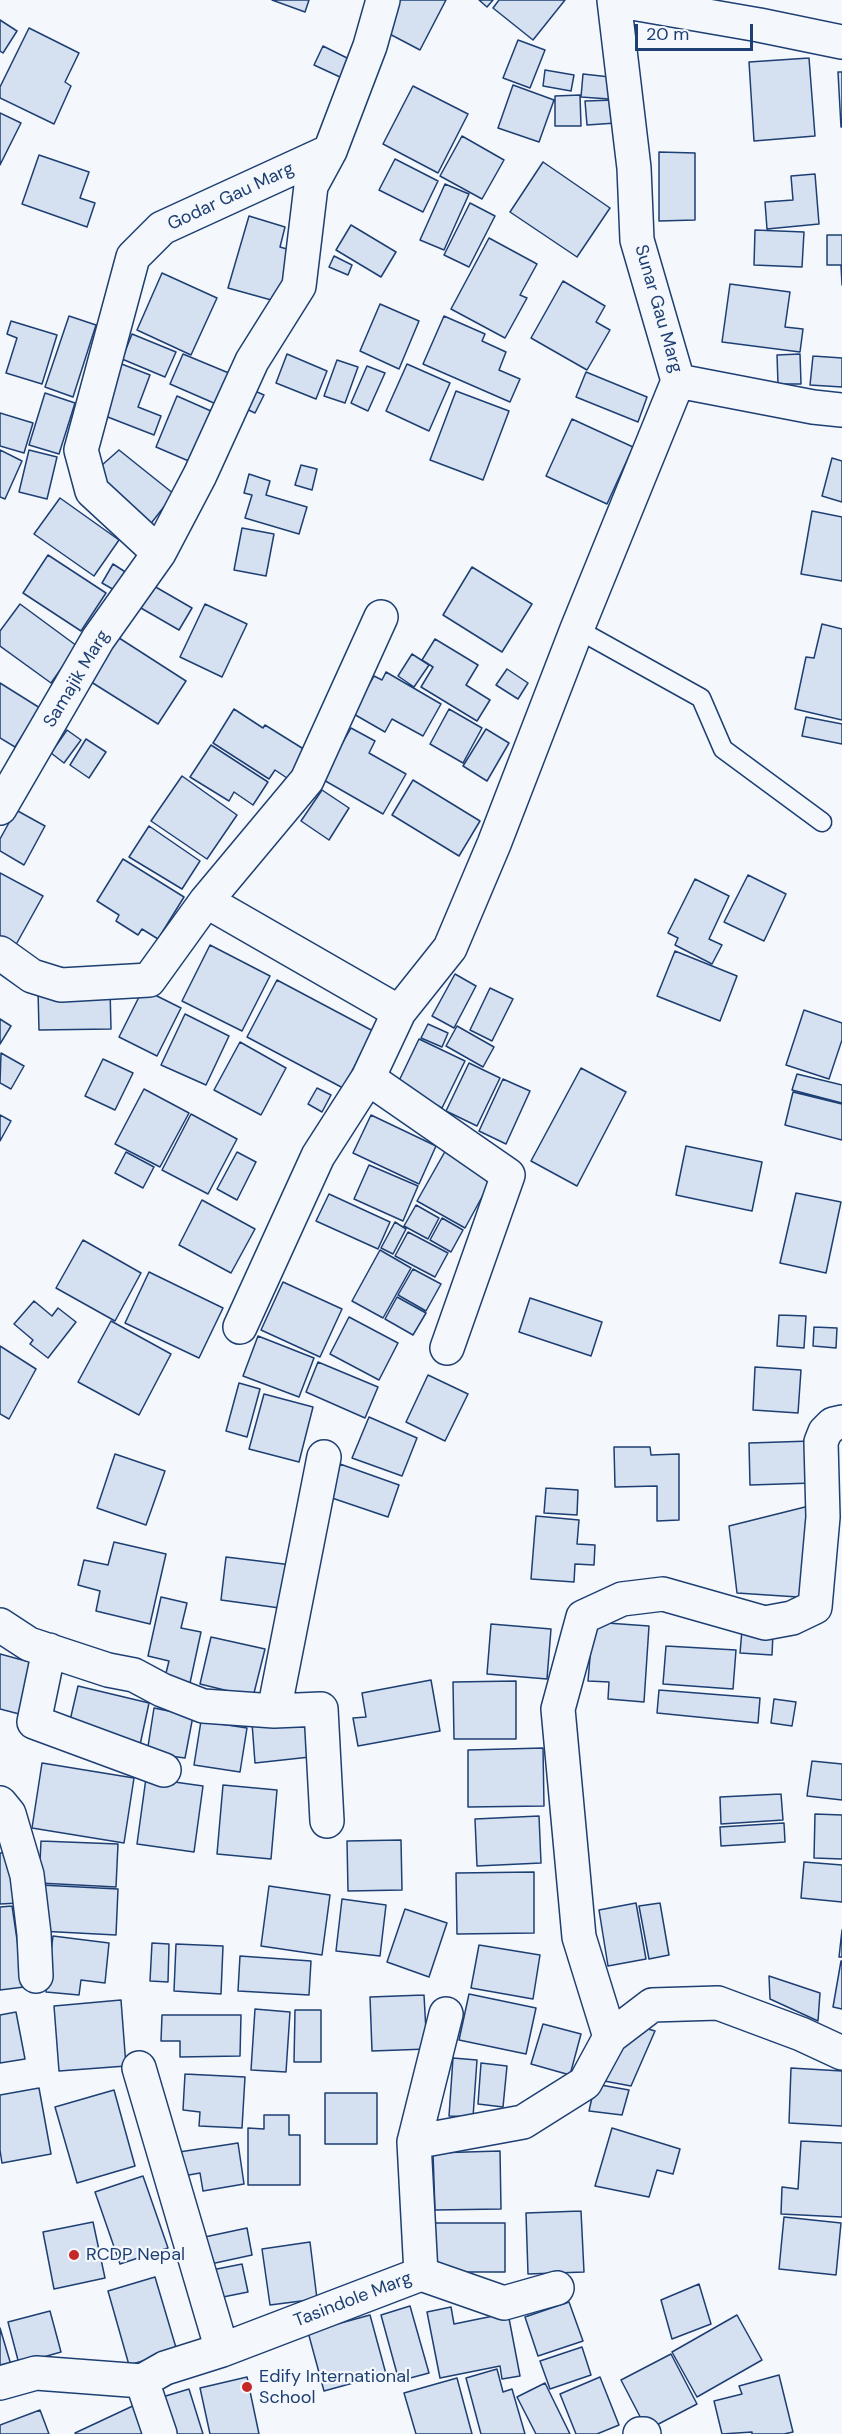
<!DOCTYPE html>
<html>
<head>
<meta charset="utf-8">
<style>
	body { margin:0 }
	#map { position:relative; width:842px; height:2434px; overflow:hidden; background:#f4f7fb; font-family:"DM Sans",sans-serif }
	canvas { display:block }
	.scale { position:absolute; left:635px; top:24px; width:118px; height:27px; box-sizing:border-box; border:3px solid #1d3f73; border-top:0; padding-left:8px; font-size:18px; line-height:21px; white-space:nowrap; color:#1d3f73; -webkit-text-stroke:4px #f4f7fb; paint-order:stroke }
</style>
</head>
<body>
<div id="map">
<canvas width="842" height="2434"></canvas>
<div class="scale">20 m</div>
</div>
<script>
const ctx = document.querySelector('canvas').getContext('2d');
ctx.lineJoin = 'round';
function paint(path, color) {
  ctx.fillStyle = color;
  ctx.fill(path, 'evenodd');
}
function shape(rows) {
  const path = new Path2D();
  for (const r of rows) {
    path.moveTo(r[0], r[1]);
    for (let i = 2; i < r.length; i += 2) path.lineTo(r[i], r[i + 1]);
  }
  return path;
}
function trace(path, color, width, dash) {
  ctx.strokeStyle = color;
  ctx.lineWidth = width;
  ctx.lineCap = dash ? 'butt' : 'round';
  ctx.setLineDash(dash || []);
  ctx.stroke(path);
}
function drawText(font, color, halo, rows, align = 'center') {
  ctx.font = font + ' "DM Sans",sans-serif';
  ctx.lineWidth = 4.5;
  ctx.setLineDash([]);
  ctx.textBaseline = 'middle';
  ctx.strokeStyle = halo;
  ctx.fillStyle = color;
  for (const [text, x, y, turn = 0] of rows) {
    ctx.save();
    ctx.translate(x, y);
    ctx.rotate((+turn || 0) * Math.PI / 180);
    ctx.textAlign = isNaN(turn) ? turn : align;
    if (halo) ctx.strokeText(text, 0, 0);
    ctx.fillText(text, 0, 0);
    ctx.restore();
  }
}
const building = shape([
	[272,0,309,0,305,12,272,0],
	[398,0,446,0,420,50,382,30,398,0],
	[479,0,493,0,487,7,479,0],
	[499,0,565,0,533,40,493,8,499,0],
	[0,20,17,31,3,53,0,51,0,20],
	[29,28,79,53,65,82,71,86,54,124,0,98,0,87,29,28],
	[518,40,545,50,530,88,503,78,518,40],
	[323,46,361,65,353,83,314,65,323,46],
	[809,58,815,136,754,141,749,62,809,58],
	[545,70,574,75,571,91,543,86,545,70],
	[838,72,842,72,842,127,841,127,838,72],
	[583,74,610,77,609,99,581,97,583,74],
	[513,85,554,100,539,142,498,128,513,85],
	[413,86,468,114,438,173,383,144,413,86],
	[580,95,581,126,555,126,555,96,580,95],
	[615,100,616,123,587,125,585,101,615,100],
	[0,113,21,123,0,165,0,113],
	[462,136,504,160,482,199,440,176,462,136],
	[659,152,695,153,695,220,659,221,659,152],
	[39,155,89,172,80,198,95,203,87,227,22,204,39,155],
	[395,159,438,181,423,212,379,190,395,159],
	[543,162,610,208,577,257,510,212,543,162],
	[815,174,819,224,767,229,765,202,793,200,791,176,815,174],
	[445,184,469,194,444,250,420,240,445,184],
	[470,203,495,216,469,267,444,255,470,203],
	[249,216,285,227,280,247,297,252,282,303,228,288,249,216],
	[351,225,396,252,381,277,336,250,351,225],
	[755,230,804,232,802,267,754,265,755,230],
	[827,235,842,235,842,285,841,265,827,265,827,235],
	[489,238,537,264,520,295,527,298,505,338,451,309,489,238],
	[334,256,352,265,348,275,329,267,334,256],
	[162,273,217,298,191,355,137,330,162,273],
	[563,281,605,306,596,322,610,330,587,370,531,338,563,281],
	[730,284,790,292,785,327,803,329,800,352,722,342,730,284],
	[380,304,419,321,399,369,360,351,380,304],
	[69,316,96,325,73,397,45,387,69,316],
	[444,316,485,334,482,341,506,352,499,370,520,379,510,402,423,364,444,316],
	[11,321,57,335,42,384,6,373,17,338,7,334,11,321],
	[132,334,176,352,165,377,122,359,132,334],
	[183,354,236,376,223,407,170,384,183,354],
	[287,354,327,371,316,399,276,383,287,354],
	[800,354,801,384,778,384,777,355,800,354],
	[813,356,842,358,842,387,810,385,813,356],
	[337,360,358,367,345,403,324,396,337,360],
	[119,363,150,375,138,407,161,416,154,435,100,414,119,363],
	[407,364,450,383,429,431,386,411,407,364],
	[367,366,385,373,368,411,351,403,367,366],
	[586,372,647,397,638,422,576,397,586,372],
	[248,388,264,395,255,413,240,406,248,388],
	[456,391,509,411,483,480,430,460,456,391],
	[45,393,75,403,59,454,29,445,45,393],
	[177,396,220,415,198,465,156,447,177,396],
	[0,413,33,423,24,453,0,446,0,413],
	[572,419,633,447,607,504,546,476,572,419],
	[0,450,22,461,5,499,0,497,0,450],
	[29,450,57,457,47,499,19,492,29,450],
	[119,450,174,494,145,531,93,473,119,450],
	[832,458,842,461,842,502,822,496,832,458],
	[301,465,317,469,312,490,295,485,301,465],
	[249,474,270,481,266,495,307,507,299,534,245,518,252,495,244,493,249,474],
	[60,498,119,540,94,576,34,534,60,498],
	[812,511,842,517,842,581,801,574,812,511],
	[242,528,274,534,266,576,234,570,242,528],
	[48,555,106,593,81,631,23,593,48,555],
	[113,564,127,573,116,591,102,583,113,564],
	[472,567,532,604,502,652,443,615,472,567],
	[147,582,192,608,179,630,134,604,147,582],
	[20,604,77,646,51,683,0,646,0,631,20,604],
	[205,604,247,624,222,677,180,657,205,604],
	[822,624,842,629,842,720,795,709,806,657,814,658,822,624],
	[116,636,186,681,158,724,88,680,116,636],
	[435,639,478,665,466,685,490,700,477,721,421,687,433,667,422,660,435,639],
	[412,654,429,665,414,687,398,676,412,654],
	[507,669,528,683,518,699,496,685,507,669],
	[386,672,441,704,423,736,392,719,385,732,352,713,374,676,382,680,386,672],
	[0,683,40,708,15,747,0,738,0,683],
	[234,709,263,728,265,725,310,753,293,782,275,770,269,779,213,743,234,709],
	[449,709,482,728,463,763,430,744,449,709],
	[806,717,842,724,842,744,802,736,806,717],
	[351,728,375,741,369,753,406,774,383,814,322,779,351,728],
	[486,729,509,743,487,781,463,766,486,729],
	[67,730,81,740,64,763,51,753,67,730],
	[86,739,106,752,89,778,70,765,86,739],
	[211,745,268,782,253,805,234,792,229,801,190,777,211,745],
	[182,776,237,815,207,859,151,821,182,776],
	[413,780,480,821,459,856,392,815,413,780],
	[322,790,349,808,329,840,301,821,322,790],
	[16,810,45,826,24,865,0,851,0,839,16,810],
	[149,826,200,861,182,889,129,857,149,826],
	[123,859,184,897,158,939,142,929,138,935,116,921,119,915,97,901,123,859],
	[0,873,43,896,13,950,0,943,0,873],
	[748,875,786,894,764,941,724,922,748,875],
	[695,879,729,896,709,939,722,945,712,964,675,945,678,938,668,933,695,879],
	[210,945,270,976,242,1031,182,1001,210,945],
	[675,951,737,976,720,1021,657,996,675,951],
	[455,974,476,986,454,1028,432,1016,455,974],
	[277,980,373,1031,343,1088,247,1037,277,980],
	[490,988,513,999,492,1041,470,1030,490,988],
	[110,989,111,1029,39,1030,38,990,110,989],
	[143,989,181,1008,157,1056,119,1037,143,989],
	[804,1010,842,1023,842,1040,829,1079,786,1065,804,1010],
	[185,1014,229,1036,206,1085,161,1065,185,1014],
	[0,1019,11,1026,0,1044,0,1019],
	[428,1024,448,1033,442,1047,421,1038,428,1024],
	[457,1026,494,1047,483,1067,446,1046,457,1026],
	[419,1039,465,1061,442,1108,397,1085,419,1039],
	[240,1042,286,1068,261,1115,214,1090,240,1042],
	[1,1053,24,1066,11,1089,0,1083,1,1053],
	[103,1059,133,1073,115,1110,85,1096,103,1059],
	[469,1063,500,1078,477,1126,446,1111,469,1063],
	[581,1068,626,1092,577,1186,531,1161,581,1068],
	[797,1074,842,1085,842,1103,792,1090,797,1074],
	[503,1079,530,1091,506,1144,479,1131,503,1079],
	[317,1088,331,1095,322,1112,308,1104,317,1088],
	[144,1089,189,1113,160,1167,115,1144,144,1089],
	[793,1092,842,1104,842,1140,785,1125,793,1092],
	[191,1114,237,1139,208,1194,162,1170,191,1114],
	[0,1115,11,1121,0,1141,0,1115],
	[371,1115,436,1146,419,1184,353,1153,371,1115],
	[686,1146,762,1162,752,1211,676,1195,686,1146],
	[447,1148,494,1175,465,1228,417,1201,447,1148],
	[126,1152,154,1167,143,1188,115,1173,126,1152],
	[237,1152,256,1162,237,1200,217,1189,237,1152],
	[369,1165,418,1186,403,1221,354,1199,369,1165],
	[796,1193,841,1202,826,1273,780,1263,796,1193],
	[329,1194,390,1222,378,1249,316,1221,329,1194],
	[202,1200,255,1229,231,1273,179,1245,202,1200],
	[416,1205,439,1218,428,1239,404,1226,416,1205],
	[442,1218,463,1230,451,1252,430,1240,442,1218],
	[395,1222,406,1229,393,1254,381,1248,395,1222],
	[408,1232,448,1253,435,1277,395,1256,408,1232],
	[83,1240,141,1273,115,1321,56,1288,83,1240],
	[380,1250,411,1268,383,1318,352,1301,380,1250],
	[413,1269,441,1284,426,1311,398,1295,413,1269],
	[149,1272,223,1308,199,1358,125,1323,149,1272],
	[283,1282,342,1309,320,1357,261,1330,283,1282],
	[397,1297,426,1313,413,1335,385,1319,397,1297],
	[530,1298,602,1322,591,1356,519,1332,530,1298],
	[34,1301,52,1316,58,1308,76,1322,48,1358,30,1344,33,1340,14,1324,34,1301],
	[779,1315,806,1316,804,1348,777,1346,779,1315],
	[349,1317,398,1343,379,1380,330,1354,349,1317],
	[111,1321,171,1354,139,1415,78,1382,111,1321],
	[814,1327,837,1328,836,1348,813,1346,814,1327],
	[258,1336,314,1358,299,1397,243,1376,258,1336],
	[0,1346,36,1369,9,1419,0,1414,0,1346],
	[318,1362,378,1387,365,1418,306,1392,318,1362],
	[755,1367,801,1370,798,1413,753,1410,755,1367],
	[428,1375,468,1394,445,1441,406,1422,428,1375],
	[239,1383,260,1389,247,1437,226,1431,239,1383],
	[264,1394,313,1407,299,1462,249,1449,264,1394],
	[369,1417,417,1438,402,1476,352,1458,369,1417],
	[811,1441,813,1483,750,1485,749,1443,811,1441],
	[614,1447,650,1447,651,1455,679,1454,679,1520,657,1521,657,1486,615,1487,614,1447],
	[115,1454,165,1471,146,1525,97,1508,115,1454],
	[340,1464,399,1485,388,1517,329,1497,340,1464],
	[546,1488,578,1490,577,1515,544,1513,546,1488],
	[813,1505,813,1598,737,1593,729,1526,813,1505],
	[536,1516,579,1520,577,1544,595,1545,594,1565,575,1564,574,1582,531,1579,536,1516],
	[114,1542,166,1554,150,1624,96,1611,100,1591,78,1585,84,1560,108,1565,114,1542],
	[226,1557,292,1565,287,1609,221,1600,226,1557],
	[161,1597,187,1603,181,1628,201,1632,190,1683,165,1677,169,1661,148,1656,161,1597],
	[593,1622,649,1626,644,1702,608,1699,609,1682,588,1681,593,1622],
	[491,1624,551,1629,547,1679,487,1674,491,1624],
	[742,1630,773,1633,772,1655,740,1653,742,1630],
	[211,1637,265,1649,253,1697,200,1684,211,1637],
	[666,1646,736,1650,733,1689,663,1684,666,1646],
	[0,1654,37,1664,23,1715,0,1709,0,1654],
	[431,1680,440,1731,358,1746,353,1718,366,1717,362,1693,431,1680],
	[516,1681,516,1739,454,1739,453,1682,516,1681],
	[78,1686,149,1703,140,1745,68,1729,78,1686],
	[659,1690,760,1698,758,1723,657,1713,659,1690],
	[774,1699,796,1702,792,1726,771,1723,774,1699],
	[154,1708,193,1716,185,1758,147,1753,154,1708],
	[308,1720,310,1757,255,1763,252,1723,308,1720],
	[201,1721,247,1728,240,1772,194,1765,201,1721],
	[543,1748,544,1806,468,1807,468,1750,543,1748],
	[812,1761,842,1764,842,1800,807,1796,812,1761],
	[42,1763,134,1778,124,1843,32,1828,42,1763],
	[146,1778,203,1786,194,1852,137,1844,146,1778],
	[223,1785,277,1790,271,1859,217,1854,223,1785],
	[781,1794,783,1820,721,1824,720,1797,781,1794],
	[815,1814,842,1815,842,1859,814,1858,815,1814],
	[539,1816,541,1863,477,1866,475,1819,539,1816],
	[784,1823,785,1842,721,1846,720,1827,784,1823],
	[401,1840,402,1890,348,1891,347,1841,401,1840],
	[41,1841,118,1844,116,1887,39,1883,41,1841],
	[16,1852,18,1903,0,1904,0,1853,16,1852],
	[804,1862,842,1865,842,1902,801,1898,804,1862],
	[534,1872,534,1933,457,1934,456,1873,534,1872],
	[41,1885,118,1889,116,1935,39,1931,41,1885],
	[269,1886,330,1895,322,1955,261,1946,269,1886],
	[342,1899,386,1905,380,1956,336,1951,342,1899],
	[636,1903,646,1959,608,1966,599,1910,636,1903],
	[660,1903,669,1955,649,1959,639,1906,660,1903],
	[12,1906,24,1987,0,1990,0,1907,12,1906],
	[405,1909,447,1923,429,1977,387,1962,405,1909],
	[842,1930,842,1957,839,1957,842,1930],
	[53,1936,109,1943,105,1983,81,1980,79,1995,46,1992,53,1936],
	[152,1943,169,1944,168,1982,150,1981,152,1943],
	[176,1944,223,1946,221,1994,174,1991,176,1944],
	[479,1945,540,1955,533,1999,471,1988,479,1945],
	[240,1956,311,1961,309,1995,238,1991,240,1956],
	[841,1961,842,1961,842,2009,833,2007,841,1961],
	[769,1976,820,1993,818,2021,770,1999,769,1976],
	[469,1994,536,2008,526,2054,459,2040,469,1994],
	[424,1995,427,2049,372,2051,370,1997,424,1995],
	[121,2000,126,2066,59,2071,54,2006,121,2000],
	[255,2009,290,2012,286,2072,251,2070,255,2009],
	[295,2010,321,2010,321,2062,294,2062,295,2010],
	[16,2012,25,2059,0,2063,0,2015,16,2012],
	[162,2015,241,2015,240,2056,180,2057,180,2041,161,2041,162,2015],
	[543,2024,581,2034,570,2075,531,2064,543,2024],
	[638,2026,655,2031,631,2086,599,2080,638,2026],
	[453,2058,477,2060,473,2117,449,2116,453,2058],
	[481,2063,507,2066,503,2107,478,2104,481,2063],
	[791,2068,842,2071,842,2126,789,2123,791,2068],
	[185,2074,245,2077,242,2128,199,2126,200,2112,183,2110,185,2074],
	[595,2084,629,2090,622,2115,589,2111,595,2084],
	[39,2088,51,2154,2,2163,0,2150,0,2095,39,2088],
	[114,2090,135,2166,77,2183,55,2107,114,2090],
	[325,2093,377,2093,377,2144,325,2144,325,2093],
	[264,2115,289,2115,289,2135,300,2135,300,2185,248,2185,248,2128,264,2129,264,2115],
	[612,2128,680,2149,673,2174,657,2170,649,2197,595,2186,612,2128],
	[801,2141,842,2143,842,2217,781,2214,782,2187,798,2189,801,2141],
	[238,2143,244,2184,203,2191,200,2173,183,2176,179,2152,238,2143],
	[500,2151,501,2209,435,2210,433,2153,500,2151],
	[143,2176,168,2248,120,2264,95,2192,143,2176],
	[581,2211,584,2272,528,2274,526,2213,581,2211],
	[784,2217,841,2223,836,2275,779,2269,784,2217],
	[93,2222,105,2278,54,2289,43,2232,93,2222],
	[433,2223,505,2223,505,2272,433,2272,433,2223],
	[247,2228,252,2255,206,2265,200,2238,247,2228],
	[310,2242,317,2299,270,2305,262,2249,310,2242],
	[242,2264,248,2292,208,2300,202,2272,242,2264],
	[155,2277,177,2351,129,2365,108,2291,155,2277],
	[699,2284,711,2324,672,2339,661,2300,699,2284],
	[569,2302,583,2341,538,2356,525,2317,569,2302],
	[410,2306,429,2373,399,2381,381,2315,410,2306],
	[451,2307,454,2324,508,2313,520,2376,502,2379,500,2366,440,2378,427,2312,451,2307],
	[50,2311,61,2352,19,2364,8,2322,50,2311],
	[370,2315,386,2374,324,2391,308,2332,370,2315],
	[737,2315,762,2360,697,2397,672,2352,737,2315],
	[0,2328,14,2375,0,2378,0,2328],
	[582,2347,591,2375,550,2389,540,2361,582,2347],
	[671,2354,697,2404,647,2430,621,2380,671,2354],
	[497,2369,503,2392,512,2389,525,2434,481,2434,466,2378,497,2369],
	[779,2375,793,2432,784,2434,752,2434,752,2432,722,2434,714,2401,742,2394,739,2386,779,2375],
	[247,2377,259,2434,210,2434,200,2388,247,2377],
	[600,2377,619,2425,597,2434,576,2434,560,2394,600,2377],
	[457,2378,472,2434,416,2434,404,2393,457,2378],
	[545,2383,570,2434,536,2434,517,2397,545,2383],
	[189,2389,203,2434,172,2434,159,2398,189,2389],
	[137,2404,151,2434,76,2434,75,2433,137,2404],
	[40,2410,49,2434,0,2434,0,2425,40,2410]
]);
paint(building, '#d5e0f0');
trace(building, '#1d3f73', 1.5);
const lane = shape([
	[577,629,701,698,723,749,822,822]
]);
const street = shape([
	[614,0,634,168,637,240,678,381,813,407,842,410],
	[615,0,759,25,842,42],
	[159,553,92,491,81,450,133,257,162,228,330,151,370,46,383,0],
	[0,808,98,639,159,553,200,475,252,361,299,286,311,186,330,151],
	[206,901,399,1012],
	[0,953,32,976,61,985,149,980,206,901,307,780,381,617],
	[368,1078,508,1175,447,1348],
	[240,1327,318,1156,368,1078,399,1012,450,948,494,844,577,629,678,381],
	[0,1625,29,1644,108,1670,134,1675,162,1690,203,1706,274,1711,321,1709,327,1821],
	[49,1650,34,1722,164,1770],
	[274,1711,324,1457],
	[0,1803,9,1814,27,1875,34,1934,36,1976],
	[610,2037,579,1937,558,1709,583,1617,622,1599,663,1594,765,1623,792,1618,815,1607,823,1517,821,1442,825,1432,833,1424,842,1422],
	[139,2068,222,2350],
	[414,2142,446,2014],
	[421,2274,504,2303,557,2288],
	[142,2381,160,2434],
	[0,2383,36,2373,142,2381,165,2368,222,2350,421,2274,414,2142,523,2122,585,2083,610,2037,652,2005,718,2003,801,2034,842,2053],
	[640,2434,644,2434]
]);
trace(lane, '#1d3f73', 21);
trace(street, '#1d3f73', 36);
trace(lane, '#f4f7fb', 18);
trace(street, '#f4f7fb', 33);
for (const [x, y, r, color] of [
	[74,2255,6,"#c62828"],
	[247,2387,6,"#c62828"]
]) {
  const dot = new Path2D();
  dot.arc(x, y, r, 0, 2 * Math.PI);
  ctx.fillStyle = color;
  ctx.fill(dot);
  trace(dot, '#f4f7fb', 2);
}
drawText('18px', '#1d3f73', '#f4f7fb', [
	["Godar Gau Marg",231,197,-25],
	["Sunar Gau Marg",658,309,74],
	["Samajik Marg",77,679,-59],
	["Tasindole Marg",353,2300,-21]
]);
drawText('18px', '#1d3f73', '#f4f7fb', [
	["RCDP Nepal",86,2255],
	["Edify International",259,2377],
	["School",259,2398]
], 'left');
</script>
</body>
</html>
